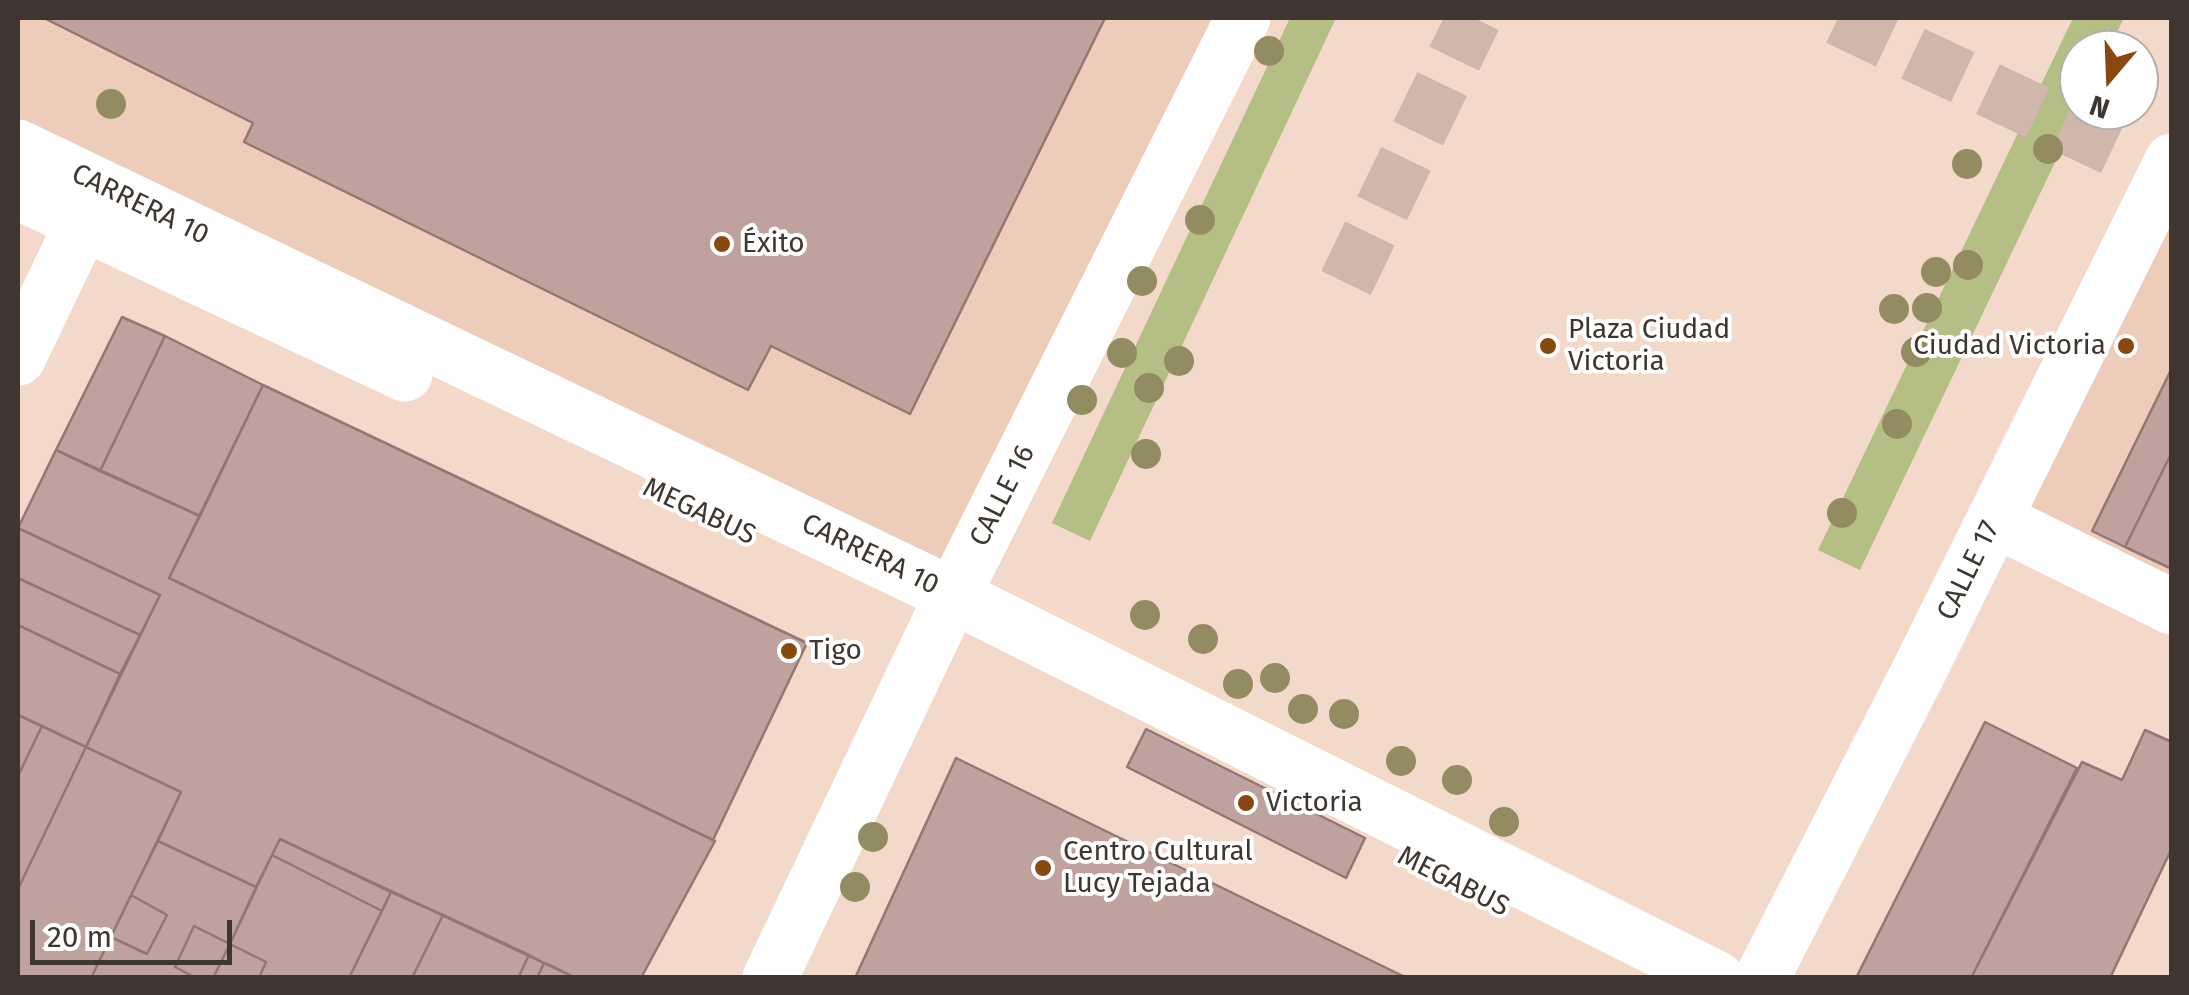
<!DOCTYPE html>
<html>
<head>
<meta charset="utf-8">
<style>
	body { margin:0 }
	#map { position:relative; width:2189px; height:995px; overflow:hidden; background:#f3d9ca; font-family:"Fira Sans",sans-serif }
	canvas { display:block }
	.frame { position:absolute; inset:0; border:20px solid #403630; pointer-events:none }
	.north { position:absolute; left:2059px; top:30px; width:100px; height:100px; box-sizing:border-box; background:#fff; border:2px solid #b3afac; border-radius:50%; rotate:199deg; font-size:28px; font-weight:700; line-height:40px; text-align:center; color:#403630 }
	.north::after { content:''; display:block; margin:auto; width:35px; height:45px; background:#884810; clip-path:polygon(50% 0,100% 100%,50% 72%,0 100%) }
	.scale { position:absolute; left:30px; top:920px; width:202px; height:45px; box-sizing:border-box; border:5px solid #403630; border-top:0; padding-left:12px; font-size:30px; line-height:35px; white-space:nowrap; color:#403630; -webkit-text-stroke:8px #fff; paint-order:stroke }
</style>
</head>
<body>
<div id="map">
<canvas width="2189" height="995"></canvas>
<div class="frame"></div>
<div class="north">N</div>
<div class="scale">20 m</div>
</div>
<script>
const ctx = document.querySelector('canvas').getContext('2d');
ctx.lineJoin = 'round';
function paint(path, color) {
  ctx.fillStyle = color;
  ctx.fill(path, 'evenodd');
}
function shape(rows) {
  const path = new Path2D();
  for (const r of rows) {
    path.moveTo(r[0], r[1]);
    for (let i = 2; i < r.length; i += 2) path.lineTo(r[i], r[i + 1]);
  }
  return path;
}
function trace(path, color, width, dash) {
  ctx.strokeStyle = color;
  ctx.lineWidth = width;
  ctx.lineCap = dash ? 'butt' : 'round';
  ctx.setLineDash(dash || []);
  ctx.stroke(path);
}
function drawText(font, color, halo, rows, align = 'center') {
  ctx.font = font + ' "Fira Sans",sans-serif';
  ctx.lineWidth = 8;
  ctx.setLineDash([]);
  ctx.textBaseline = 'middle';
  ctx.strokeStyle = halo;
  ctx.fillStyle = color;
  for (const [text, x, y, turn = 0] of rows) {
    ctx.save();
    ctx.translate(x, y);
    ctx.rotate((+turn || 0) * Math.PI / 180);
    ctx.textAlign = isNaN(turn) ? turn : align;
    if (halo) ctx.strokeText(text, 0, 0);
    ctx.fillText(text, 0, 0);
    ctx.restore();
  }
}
paint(shape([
	[18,18,1243,18,953,596,18,147],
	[2171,161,2171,607,1994,519]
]), '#edccb9');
paint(shape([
	[1290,18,1336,18,1090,541,1052,523],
	[2073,18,2124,18,2108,50,2079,50,2080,110,1860,570,1818,550]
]), '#b4be85');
const building = shape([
	[44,18,1105,18,910,414,771,346,748,390,244,142,253,123,44,18],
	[122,317,165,336,100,471,56,450,122,317],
	[165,336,263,385,200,516,100,471,165,336],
	[2172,368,2172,452,2125,547,2092,531,2172,368],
	[263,385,807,643,713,840,169,578,263,385],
	[56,450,200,516,169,578,715,841,641,978,576,978,280,839,256,887,158,841,181,792,86,747,160,595,18,528,56,450],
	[2172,452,2172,569,2125,547,2172,452],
	[18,528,160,595,140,635,18,578,18,528],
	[18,578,140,635,120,674,18,625,18,578],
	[18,625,120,674,86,747,18,715,18,625],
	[18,715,42,726,18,776,18,715],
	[1985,722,2077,768,1971,978,1856,978,1985,722],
	[42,726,86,747,18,889,18,776,42,726],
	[1146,729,1365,838,1346,878,1127,767,1146,729],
	[2145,730,2172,742,2172,978,1971,978,2082,762,2122,780,2145,730],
	[86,747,181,792,91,978,18,978,18,889,86,747],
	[956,758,1407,978,855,978,956,758],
	[280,839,391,892,382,911,272,855,280,839],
	[158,841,256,887,230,944,194,926,175,967,196,978,91,978,111,937,147,954,167,915,131,895,158,841],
	[2172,848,2172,978,2110,978,2172,848],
	[272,855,382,911,349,978,259,978,266,962,230,944,272,855],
	[391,892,443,915,412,978,349,978,391,892],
	[131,895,167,915,147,954,111,937,131,895],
	[443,915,529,955,518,978,412,978,443,915],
	[194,926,230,944,213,978,196,978,175,967,194,926],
	[230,944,266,962,259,978,213,978,230,944],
	[529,955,544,963,537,978,518,978,529,955],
	[544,963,556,968,576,978,537,978,544,963]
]);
paint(building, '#bfa19d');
trace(building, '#937773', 2.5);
trace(shape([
	[1838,18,2129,156],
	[1346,283,1474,18]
]), '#cfb8ab', 55, [55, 28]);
trace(shape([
	[18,147,940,589,1716,978],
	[18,192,405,374],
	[18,358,99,189],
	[1994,519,2172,607],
	[770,978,938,625,1243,18],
	[1762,978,1917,675,2172,161]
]), '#fff', 55);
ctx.fillStyle = '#938b62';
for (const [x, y] of [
	[1269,51],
	[111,104],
	[2048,149],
	[1967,164],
	[1200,220],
	[1968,265],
	[1936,272],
	[1142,281],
	[1927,308],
	[1894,309],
	[1916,352],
	[1122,353],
	[1179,361],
	[1149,388],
	[1082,400],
	[1897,424],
	[1146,454],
	[1842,513],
	[1145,615],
	[1203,639],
	[1275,678],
	[1238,684],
	[1303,709],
	[1344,714],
	[1401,761],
	[1457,780],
	[1504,822],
	[873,837],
	[855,887]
]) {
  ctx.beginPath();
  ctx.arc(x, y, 15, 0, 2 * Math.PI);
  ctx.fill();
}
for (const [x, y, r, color] of [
	[722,244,10,"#884810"],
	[1548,346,10,"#884810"],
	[2126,346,10,"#884810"],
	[789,651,10,"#884810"],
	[1246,803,10,"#884810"],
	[1043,868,10,"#884810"]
]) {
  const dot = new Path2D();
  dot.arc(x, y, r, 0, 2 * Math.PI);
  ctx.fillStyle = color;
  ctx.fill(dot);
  trace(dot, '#fff', 4);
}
drawText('28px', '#403630', '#fff', [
	["CARRERA 10",140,205,26],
	["CALLE 16",1003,496,-63],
	["MEGABUS",699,512,25],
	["CARRERA 10",870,555,26],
	["CALLE 17",1969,571,-64],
	["MEGABUS",1453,882,27]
]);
drawText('28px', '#403630', '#fff', [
	["Éxito",742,244],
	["Plaza Ciudad",1568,330],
	["Victoria",1568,362],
	["Ciudad Victoria",2106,346,"right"],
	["Tigo",809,651],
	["Victoria",1266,803],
	["Centro Cultural",1063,852],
	["Lucy Tejada",1063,884]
], 'left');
</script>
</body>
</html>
